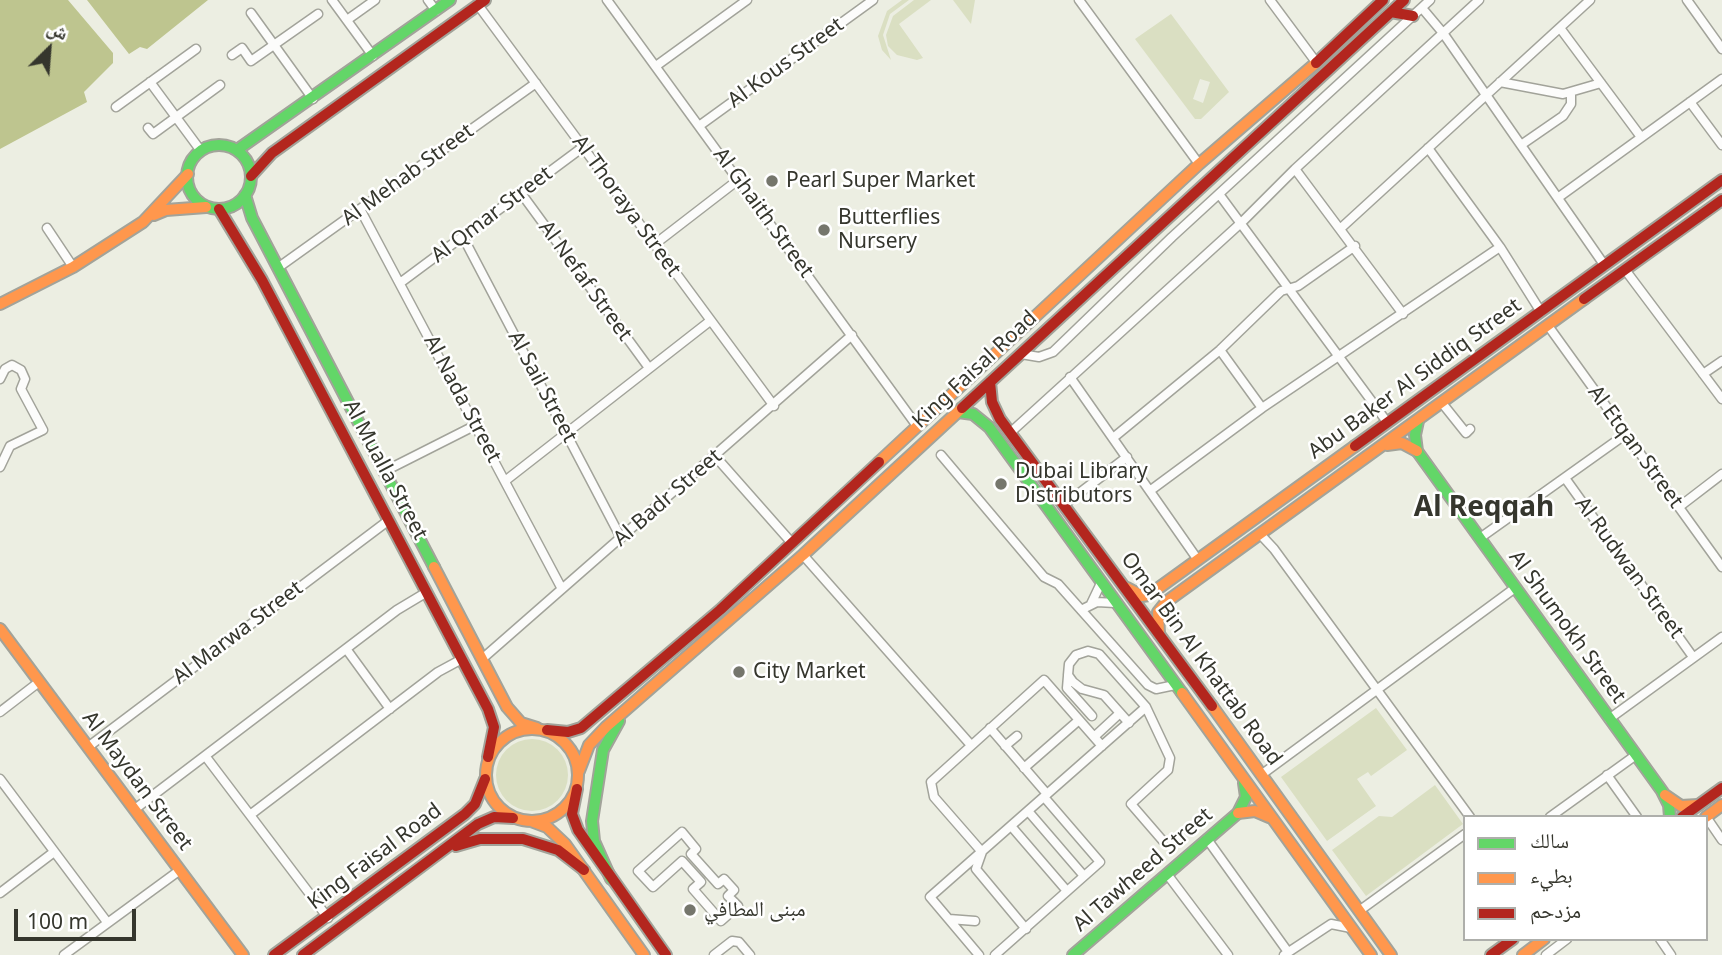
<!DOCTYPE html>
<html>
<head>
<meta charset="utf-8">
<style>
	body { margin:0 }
	#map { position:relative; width:1722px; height:955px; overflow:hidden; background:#eceee2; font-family:"Noto Sans","Noto Naskh Arabic",sans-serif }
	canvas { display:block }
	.legend { position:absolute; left:1463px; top:815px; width:245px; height:126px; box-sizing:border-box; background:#fff; border:2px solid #aeafab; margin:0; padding:9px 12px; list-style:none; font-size:21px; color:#35362d }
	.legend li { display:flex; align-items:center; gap:14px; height:35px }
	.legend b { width:35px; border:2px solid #aeafab }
	.north { position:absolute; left:14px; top:14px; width:70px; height:70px; -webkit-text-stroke:5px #fff; paint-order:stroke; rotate:25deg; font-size:19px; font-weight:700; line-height:28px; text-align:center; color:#35362d }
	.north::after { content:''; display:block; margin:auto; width:24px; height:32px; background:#35362d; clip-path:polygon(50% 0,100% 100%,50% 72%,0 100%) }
	.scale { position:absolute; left:14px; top:909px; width:122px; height:32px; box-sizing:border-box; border:4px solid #35362d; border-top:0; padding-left:9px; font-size:21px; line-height:24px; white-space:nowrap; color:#35362d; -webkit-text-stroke:5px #fff; paint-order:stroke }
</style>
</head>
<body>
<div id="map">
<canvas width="1722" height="955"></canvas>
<ul class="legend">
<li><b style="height:9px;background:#63d668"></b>سالك</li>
<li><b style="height:9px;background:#ff974d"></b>بطيء</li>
<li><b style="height:9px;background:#b3261e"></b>مزدحم</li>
</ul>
<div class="north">ش</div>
<div class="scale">100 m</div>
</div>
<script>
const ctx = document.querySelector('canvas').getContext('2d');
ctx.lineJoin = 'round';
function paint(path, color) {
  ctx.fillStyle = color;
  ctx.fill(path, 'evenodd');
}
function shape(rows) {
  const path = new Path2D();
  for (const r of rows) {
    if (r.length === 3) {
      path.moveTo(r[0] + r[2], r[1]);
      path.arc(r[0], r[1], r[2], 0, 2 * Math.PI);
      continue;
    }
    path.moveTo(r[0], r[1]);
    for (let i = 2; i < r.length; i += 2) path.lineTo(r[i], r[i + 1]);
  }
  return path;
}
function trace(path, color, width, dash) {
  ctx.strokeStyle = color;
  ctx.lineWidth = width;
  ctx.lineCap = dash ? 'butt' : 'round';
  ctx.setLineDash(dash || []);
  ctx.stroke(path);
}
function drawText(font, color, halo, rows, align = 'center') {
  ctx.font = font + ' "Noto Sans","Noto Naskh Arabic",sans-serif';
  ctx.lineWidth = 5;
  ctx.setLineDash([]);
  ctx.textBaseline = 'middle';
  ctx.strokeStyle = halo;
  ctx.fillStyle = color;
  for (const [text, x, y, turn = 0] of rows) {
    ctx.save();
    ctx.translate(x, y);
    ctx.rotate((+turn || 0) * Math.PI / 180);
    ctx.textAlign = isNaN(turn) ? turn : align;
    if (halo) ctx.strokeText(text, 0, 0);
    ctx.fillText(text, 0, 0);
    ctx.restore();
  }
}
paint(shape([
	[902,0,909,0,890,14,883,35,891,60,882,50,878,36,887,11],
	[914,0,931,0,899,24,923,58,917,60,897,55,888,46,886,35,893,16],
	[953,0,975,0,971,24],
	[1171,14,1229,92,1201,119,1195,119,1135,39],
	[1200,79,1210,82,1203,103,1193,99],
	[1376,708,1407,750,1371,776,1368,772,1357,779,1376,806,1327,841,1281,777],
	[532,775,36],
	[1435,785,1463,824,1366,896,1332,850,1379,816,1392,817]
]), '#dadfc2');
paint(shape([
	[0,0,68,0,113,53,113,63,84,92,87,102,0,149],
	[87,0,208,0,147,49,140,47,129,54]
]), '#bec58f');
const street = shape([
	[332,0,373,56],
	[428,0,436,11],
	[607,0,917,426],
	[1079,0,1199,164],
	[1270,0,1316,62],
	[1687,0,1722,49],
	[478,5,774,406],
	[1422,8,1443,33,1605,266],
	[251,13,313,99],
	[347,20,375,0],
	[1560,28,1641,137],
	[232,55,242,48,251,61,318,14],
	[656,66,747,0],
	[150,82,201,151],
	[1500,82,1563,94,1601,83],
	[1690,102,1722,145],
	[116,107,196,49],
	[699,126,873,0],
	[148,128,153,134,220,85],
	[1521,145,1563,116,1571,104,1571,93],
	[1428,148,1500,247,1541,312],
	[1295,169,1403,314],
	[521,193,649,368],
	[1219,194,1387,422],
	[1559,197,1722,79],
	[360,209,562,589],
	[47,228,73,267],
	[1341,228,1590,0],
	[463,237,621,538],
	[655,244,738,180],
	[279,267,536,83],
	[1626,271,1722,399],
	[400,283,583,147],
	[1549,327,1722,567],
	[1220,350,1262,408],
	[1021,354,1039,357,1053,352,1172,237,1430,0],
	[1703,374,1722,361],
	[1070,377,1198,560],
	[0,379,5,369,12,365,21,370,25,379,21,389,43,430,10,446,0,467],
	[1442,403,1466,433,1470,429],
	[1011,432,1242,222,1295,169,1479,0],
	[1113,438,1220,350,1281,291,1298,286,1355,246],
	[941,455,1044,577,1058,584,1148,685,1156,689,1175,685],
	[715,456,791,542],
	[385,471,476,425],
	[1565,478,1693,657],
	[505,481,710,321],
	[1151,490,1262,408,1500,247],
	[1065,504,1127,457],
	[1679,507,1722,474],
	[1260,534,1274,549,1470,817],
	[1480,538,1626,434],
	[803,555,970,744],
	[1091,604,1101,583],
	[1081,610,1097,602,1115,603],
	[347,650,390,709],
	[482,659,852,335],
	[1068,676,1067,688,1092,716],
	[0,712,39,682],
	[1609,719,1722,637],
	[1129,723,1104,695,1082,689,1073,682,1068,675,1069,664,1076,655,1088,651,1099,654,1146,707,1170,758,1168,770,1131,804,1163,841],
	[990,728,1047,794],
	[1094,737,1120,713],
	[1005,746,1017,736],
	[88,747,389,520],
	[206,757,328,918],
	[1024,768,1079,720],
	[1261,775,1515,588],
	[1607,775,1637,817],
	[0,779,107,922],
	[135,809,397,610,427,592],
	[1028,811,1084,876],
	[250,815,438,672,462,659],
	[1550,817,1636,755],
	[1709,821,1722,840],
	[1011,826,1067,891],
	[682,832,696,849,691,854,718,884,724,879,734,890,728,896,738,906,721,921,693,889,701,882,682,861,653,887,638,871,682,832],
	[1207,839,1288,952],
	[1167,874,1228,955],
	[0,893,54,852],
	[1359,911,1465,834],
	[949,919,975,921],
	[1026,929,976,869,982,852,934,797,931,782,1044,680,1102,746],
	[1660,939,1671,955],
	[64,955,180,870],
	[714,955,732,941,739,942,750,955],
	[979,955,930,897,1146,707],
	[995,955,1100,862,1044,797],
	[1284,955,1331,924,1351,928],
	[1546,955,1567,939]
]);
const fast = shape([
	[219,177,32],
	[237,150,450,0],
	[245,195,252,218,434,567],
	[958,412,973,414,989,427,1182,693],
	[1418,421,1415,435,1417,451,1662,791,1669,805,1670,817],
	[611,879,594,841,592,821,603,750,619,721],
	[1073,955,1238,813,1246,797,1244,783]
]);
const slow = shape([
	[154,215,166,210,206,207],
	[0,304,73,267,143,222,188,174],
	[1387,445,1402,443,1417,451],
	[879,462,1199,164,1316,63],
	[434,567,507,707,521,723,537,728],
	[1127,588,1142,596,1149,595,1355,446],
	[0,629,243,955],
	[1159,634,1158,612,1166,602,1584,299],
	[1182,693,1371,955],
	[1212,706,1391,955],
	[532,775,46],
	[579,771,589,745,606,727,803,555,962,408],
	[1665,795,1681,806,1698,805],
	[1238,813,1255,811,1269,817],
	[1706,817,1722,805],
	[531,821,547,827,565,844,644,955],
	[1523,955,1544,939]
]);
const jam = shape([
	[1391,12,1413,16],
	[1316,63,1383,0],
	[251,176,272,153,485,0],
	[219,209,262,280,488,709,494,727,488,757],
	[1584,299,1722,200],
	[990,382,992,402,1000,419,1212,706],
	[962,408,1404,0],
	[1355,446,1722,180],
	[547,730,568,732,581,728,720,610,879,462],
	[577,789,572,814,578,830,666,955],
	[1682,817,1722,788],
	[456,846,480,839,523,839,558,850,584,870],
	[274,955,465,814,475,804,485,779],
	[303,955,478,824,494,817,513,818],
	[1491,955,1513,939]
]);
trace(street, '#a2a39a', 11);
trace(fast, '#a2a39a', 14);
trace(slow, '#a2a39a', 14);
trace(jam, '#a2a39a', 14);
trace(street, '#fcfcfb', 8);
trace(fast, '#63d668', 10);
trace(slow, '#ff974d', 10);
trace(jam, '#b3261e', 10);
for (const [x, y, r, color] of [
	[772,181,7,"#75766c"],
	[824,230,7,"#75766c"],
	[1001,484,7,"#75766c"],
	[739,672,7,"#75766c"],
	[690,910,7,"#75766c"]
]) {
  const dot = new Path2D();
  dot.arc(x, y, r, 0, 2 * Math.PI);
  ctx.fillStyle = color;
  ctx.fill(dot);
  trace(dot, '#fff', 2.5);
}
drawText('21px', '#35362d', '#fff', [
	["Al Kous Street",786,63,-36],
	["Al Mehab Street",408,175,-36],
	["Al Thoraya Street",626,206,54],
	["Al Ghaith Street",763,213,54],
	["Al Qmar Street",492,215,-37],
	["Al Nefaf Street",585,281,54],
	["King Faisal Road",975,370,-43],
	["Abu Baker Al Siddiq Street",1415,379,-36],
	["Al Sail Street",542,387,62],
	["Al Nada Street",462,399,62],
	["Al Etqan Street",1635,447,54],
	["Al Mualla Street",385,470,62],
	["Al Badr Street",668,498,-41],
	["Al Rudwan Street",1629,568,54],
	["Al Shumokh Street",1567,627,54],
	["Al Marwa Street",238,633,-37],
	["Omar Bin Al Khattab Road",1201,659,54],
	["Al Maydan Street",137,781,53],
	["King Faisal Road",375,857,-37],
	["Al Tawheed Street",1143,870,-41]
]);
drawText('21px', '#35362d', '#fff', [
	["Pearl Super Market",786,181],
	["Butterflies",838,218],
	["Nursery",838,242],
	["Dubai Library",1015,472],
	["Distributors",1015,496],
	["City Market",753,672],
	["مبنى المطافي",704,910]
], 'left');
drawText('bold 28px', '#35362d', '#fff', [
	["Al Reqqah",1484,508]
]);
</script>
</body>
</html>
